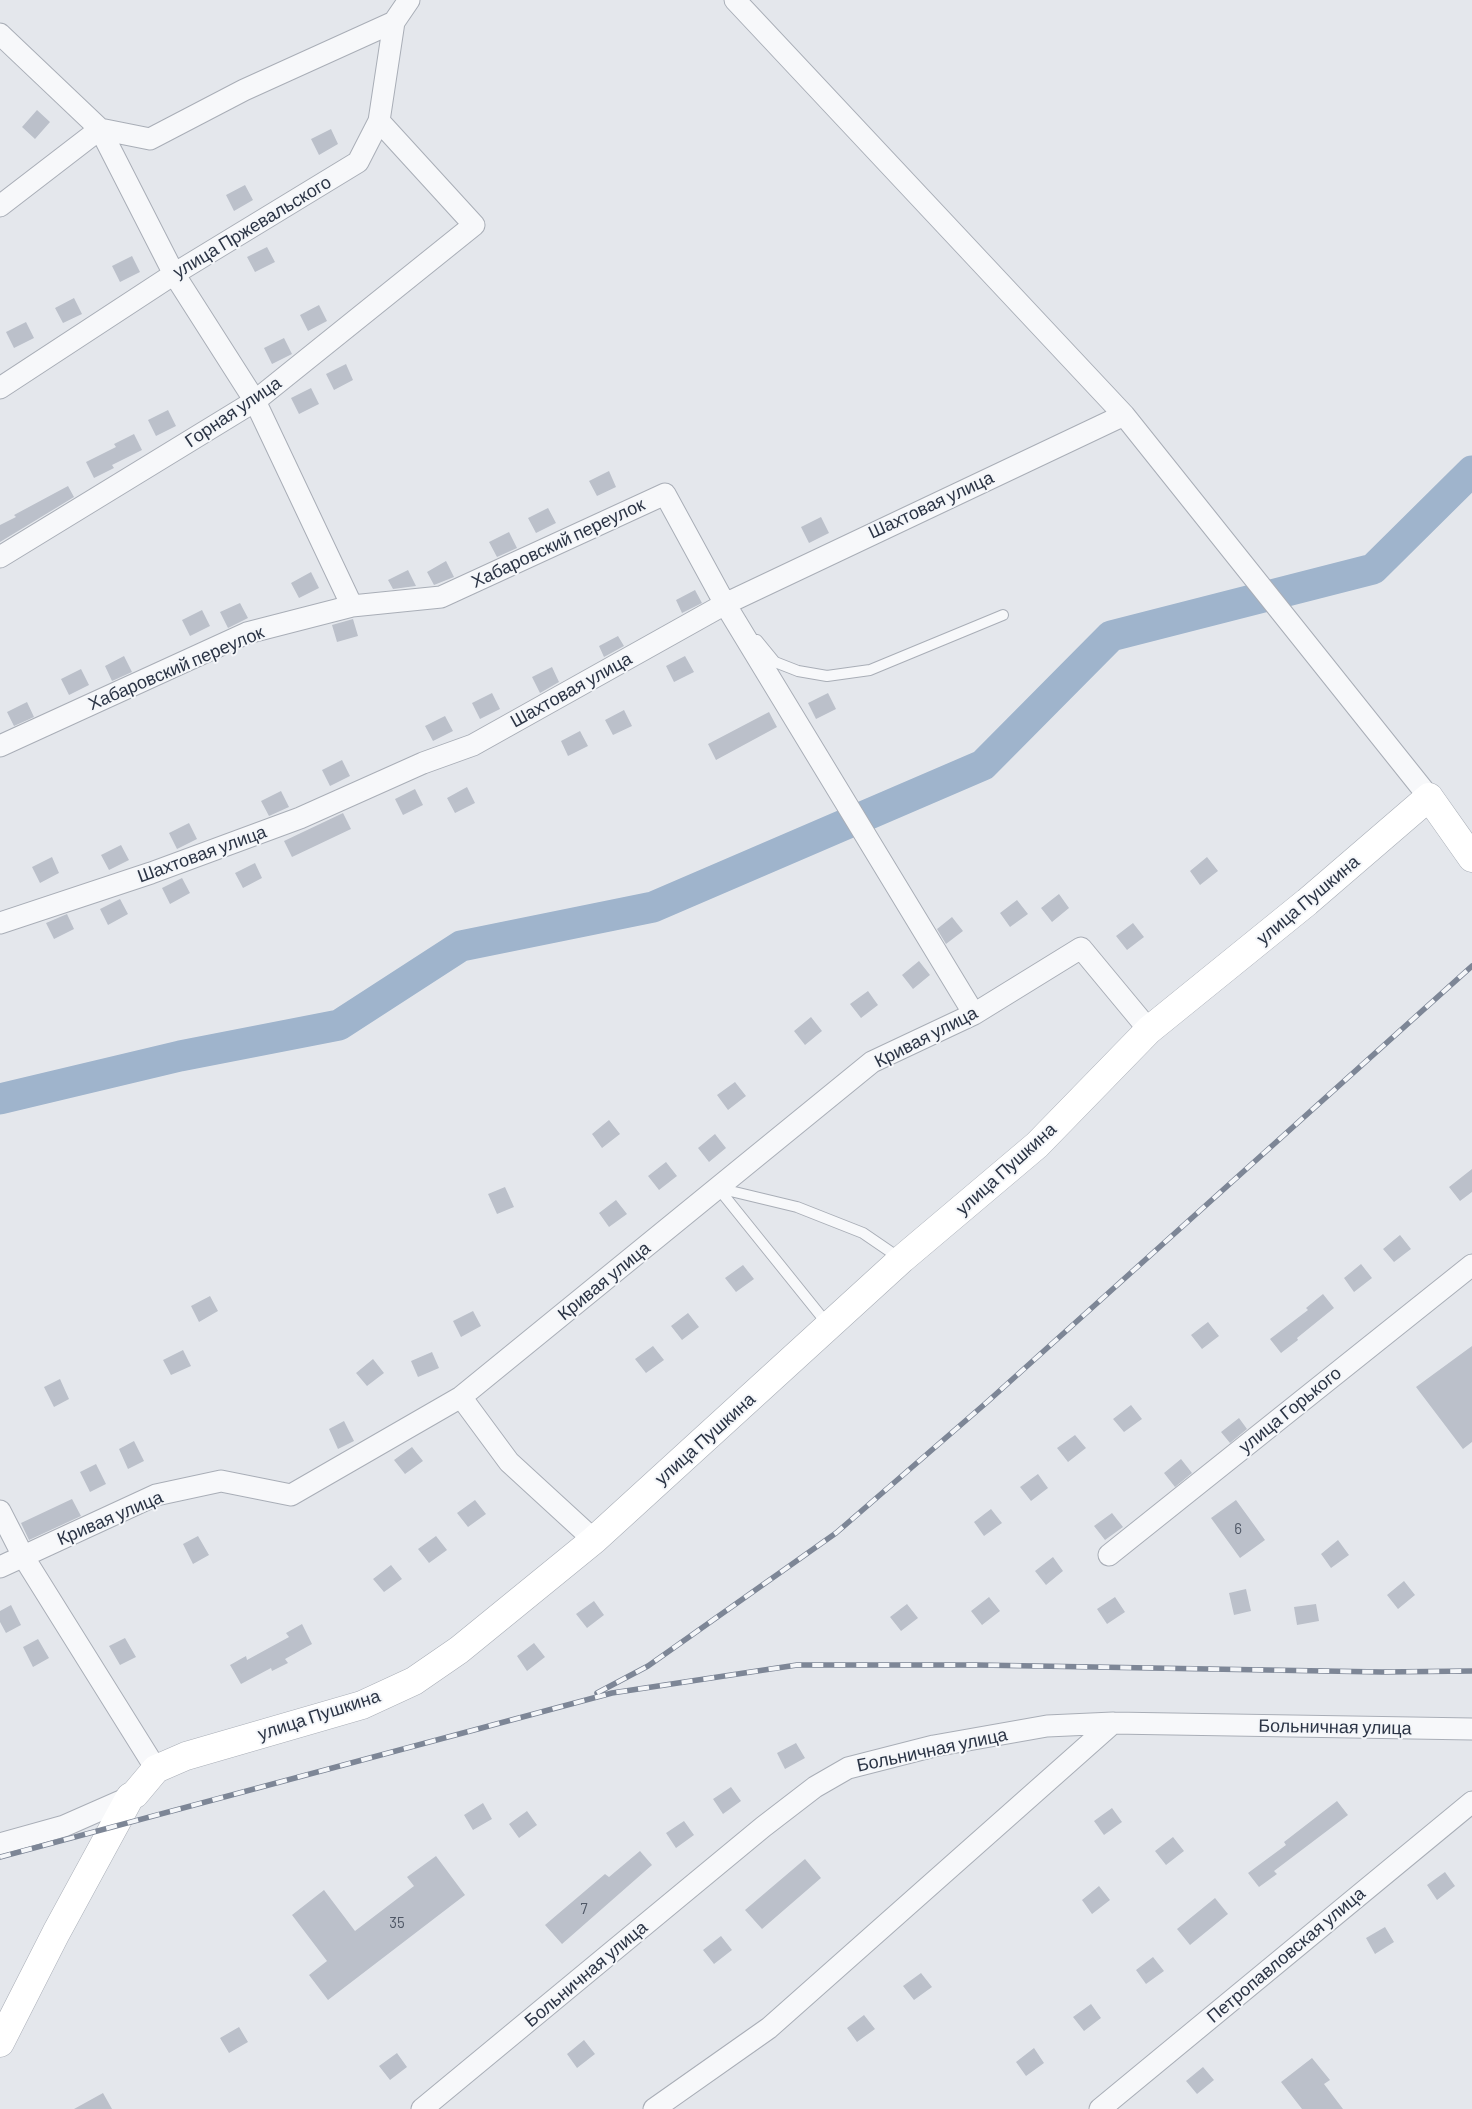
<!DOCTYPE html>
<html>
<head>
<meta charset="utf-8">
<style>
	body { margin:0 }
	canvas { display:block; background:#e4e7ec }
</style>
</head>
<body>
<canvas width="1472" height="2109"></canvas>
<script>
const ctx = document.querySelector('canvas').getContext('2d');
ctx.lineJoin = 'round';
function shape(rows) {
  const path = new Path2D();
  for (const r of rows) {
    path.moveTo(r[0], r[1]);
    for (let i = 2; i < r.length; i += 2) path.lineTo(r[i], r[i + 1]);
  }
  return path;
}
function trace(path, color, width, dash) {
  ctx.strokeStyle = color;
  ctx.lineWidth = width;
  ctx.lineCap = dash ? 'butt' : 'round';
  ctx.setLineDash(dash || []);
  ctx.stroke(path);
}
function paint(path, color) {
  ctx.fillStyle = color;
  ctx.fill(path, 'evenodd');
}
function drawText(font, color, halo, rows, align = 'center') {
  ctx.font = font + ' Barlow,sans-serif';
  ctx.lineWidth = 4;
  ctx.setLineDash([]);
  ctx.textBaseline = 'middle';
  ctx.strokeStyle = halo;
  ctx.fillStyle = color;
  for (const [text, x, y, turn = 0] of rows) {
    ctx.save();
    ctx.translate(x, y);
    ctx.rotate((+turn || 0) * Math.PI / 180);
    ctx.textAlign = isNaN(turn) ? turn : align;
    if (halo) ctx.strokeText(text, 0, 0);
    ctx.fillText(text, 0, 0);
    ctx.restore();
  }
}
trace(shape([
	[0,1099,180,1056,339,1025,461,946,653,907,983,765,1111,636,1373,569,1472,471]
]), '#9fb4cc', 31);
paint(shape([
	[37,110,50,122,35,139,22,127],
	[331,129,338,144,319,155,311,139],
	[245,185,253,200,234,211,226,195],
	[267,247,275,262,255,272,247,257],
	[132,256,140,272,120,282,112,266],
	[74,298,82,314,63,323,55,308],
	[319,305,327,321,308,331,300,315],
	[26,322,34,338,14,348,6,332],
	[284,338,292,354,272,364,264,348],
	[346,364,353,380,334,390,326,374],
	[311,388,319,404,299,414,291,398],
	[168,410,176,426,156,436,148,420],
	[134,434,142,450,112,465,114,468,94,478,86,462,116,447,114,444],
	[609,471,616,487,597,496,589,481],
	[68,486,74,497,0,542,0,525,16,517,14,515],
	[548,508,556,523,536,533,528,518],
	[821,517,829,533,809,543,801,527],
	[509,532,517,548,497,557,489,542],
	[446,561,454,577,434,585,427,572],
	[408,570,416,586,393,589,388,580],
	[311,572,319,588,299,598,291,583],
	[695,590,702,603,682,613,676,600],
	[240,603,248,618,228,628,220,612],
	[202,610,210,626,190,636,182,620],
	[353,619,358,636,337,642,332,625],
	[618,636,624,646,604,657,599,646],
	[124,656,132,672,112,681,105,666],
	[685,656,694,672,674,682,666,666],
	[552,667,559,682,540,693,532,677],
	[81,669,89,685,69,695,61,679],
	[492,693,500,709,480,719,472,703],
	[828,693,836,709,816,719,808,703],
	[27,702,34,717,14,726,7,712],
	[624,710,632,726,613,735,605,720],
	[769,712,777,727,716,760,708,744],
	[445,716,453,731,433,741,425,726],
	[580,731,588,746,568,756,561,741],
	[342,760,350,776,330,786,322,770],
	[467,787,475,803,455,813,447,798],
	[415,789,423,805,403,815,395,799],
	[281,791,289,807,269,816,261,801],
	[343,813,351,829,292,857,284,841],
	[189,823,197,839,177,849,169,833],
	[121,845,129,860,109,870,101,855],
	[52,857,59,873,40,883,32,867],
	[1207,857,1218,871,1200,885,1190,871],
	[255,863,262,878,243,888,235,873],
	[182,878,190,893,170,904,162,888],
	[1059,894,1069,908,1052,922,1041,908],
	[120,899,128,914,108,925,100,909],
	[1017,900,1028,914,1010,927,1000,913],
	[67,914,74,929,54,939,46,923],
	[952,917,963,931,946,944,937,929],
	[1133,923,1144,937,1127,950,1116,936],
	[919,961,930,975,913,989,902,975],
	[868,991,878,1005,861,1018,850,1004],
	[811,1017,822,1031,805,1045,794,1031],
	[735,1082,746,1096,728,1110,717,1095],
	[609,1120,620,1134,602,1148,592,1134],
	[715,1134,726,1148,709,1162,698,1148],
	[666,1162,677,1176,659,1190,648,1176],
	[1472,1169,1472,1192,1460,1201,1449,1187],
	[505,1187,514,1207,497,1214,488,1194],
	[616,1200,627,1214,609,1227,599,1213],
	[1400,1235,1411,1249,1394,1262,1383,1249],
	[1361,1264,1372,1278,1354,1292,1344,1278],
	[743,1265,754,1279,736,1292,725,1278],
	[1323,1294,1334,1308,1297,1338,1298,1340,1281,1353,1270,1339,1308,1310,1306,1308],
	[210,1296,218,1311,199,1322,191,1306],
	[473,1311,481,1326,461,1337,453,1321],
	[688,1313,699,1327,682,1340,671,1326],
	[1208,1322,1219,1336,1202,1349,1191,1335],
	[653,1346,664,1360,646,1373,635,1359],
	[1472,1346,1472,1442,1463,1449,1416,1387],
	[183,1350,191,1366,171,1375,163,1360],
	[432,1352,439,1368,418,1377,411,1361],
	[373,1359,384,1373,367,1386,356,1373],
	[60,1379,69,1399,54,1407,44,1387],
	[1131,1405,1142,1419,1124,1432,1113,1419],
	[1239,1418,1247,1429,1230,1443,1221,1432],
	[344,1421,354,1441,338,1449,329,1429],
	[1075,1435,1086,1448,1068,1462,1057,1448],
	[134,1441,144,1461,128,1469,119,1449],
	[412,1447,423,1461,405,1474,394,1460],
	[1181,1459,1192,1473,1175,1487,1164,1473],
	[96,1464,106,1484,90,1492,80,1472],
	[1038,1474,1048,1488,1031,1501,1020,1487],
	[72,1499,81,1516,29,1540,21,1523],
	[475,1500,486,1514,468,1527,457,1513],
	[1236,1500,1265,1540,1240,1558,1211,1518],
	[991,1509,1002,1523,984,1536,974,1522],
	[1112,1513,1123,1527,1105,1540,1094,1526],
	[198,1536,209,1555,193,1564,183,1544],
	[436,1536,447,1550,429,1563,418,1549],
	[1338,1540,1349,1555,1331,1568,1321,1554],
	[1053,1557,1063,1571,1046,1585,1035,1571],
	[391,1565,402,1579,384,1592,373,1579],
	[1404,1581,1415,1595,1398,1609,1387,1595],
	[1246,1589,1251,1611,1234,1615,1229,1593],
	[989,1597,1000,1611,982,1625,971,1611],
	[1115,1597,1125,1612,1107,1624,1097,1609],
	[594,1601,604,1615,587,1628,576,1614],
	[907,1604,918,1618,901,1631,890,1617],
	[1316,1604,1319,1621,1297,1625,1294,1607],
	[11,1605,21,1625,6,1633,0,1622,0,1611],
	[302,1624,312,1644,285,1659,288,1663,272,1671,271,1668,241,1684,230,1665,246,1656,247,1660,289,1637,286,1633],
	[125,1638,136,1657,120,1665,109,1646],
	[38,1639,49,1658,33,1667,23,1647],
	[534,1643,545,1657,527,1671,517,1656],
	[796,1743,805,1758,785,1769,777,1753],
	[731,1787,741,1801,723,1814,713,1799],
	[1337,1801,1348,1815,1274,1871,1277,1874,1259,1887,1248,1873,1286,1845,1284,1842],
	[483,1803,492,1819,473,1830,464,1815],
	[1112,1808,1122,1822,1104,1835,1094,1821],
	[527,1811,537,1825,519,1838,509,1824],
	[684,1821,694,1835,676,1848,666,1833],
	[1173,1837,1184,1851,1166,1865,1155,1851],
	[640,1851,652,1865,562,1944,545,1925,605,1874,609,1877],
	[436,1856,465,1895,328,2000,309,1975,327,1961,292,1915,324,1890,355,1931,414,1886,407,1877],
	[805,1859,821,1878,762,1929,745,1910],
	[1445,1872,1455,1886,1437,1900,1427,1885],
	[1099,1886,1110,1900,1092,1914,1082,1900],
	[1215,1898,1228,1914,1190,1945,1177,1929],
	[1385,1927,1394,1942,1375,1954,1366,1938],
	[721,1936,732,1950,714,1964,703,1950],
	[1153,1957,1164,1971,1146,1984,1136,1970],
	[921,1973,932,1987,914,2000,903,1986],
	[1091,2004,1101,2018,1084,2031,1073,2017],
	[864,2015,875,2029,857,2042,847,2028],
	[239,2027,248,2042,229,2053,220,2038],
	[584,2040,595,2054,577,2068,567,2054],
	[1034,2048,1044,2063,1026,2076,1016,2062],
	[397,2053,407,2067,390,2080,379,2066],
	[1312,2058,1330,2080,1324,2084,1343,2109,1302,2109,1281,2082],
	[1203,2067,1214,2080,1197,2094,1186,2081],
	[103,2093,112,2109,74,2109]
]), '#bbc0ca');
const service = shape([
	[757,640,775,662,798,671,827,676,870,670,1003,615],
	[829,1326,718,1188,797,1207,863,1233,901,1259]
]);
const minor = shape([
	[735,0,1124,415,1429,797],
	[0,34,100,129,174,274,255,401,352,606],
	[0,206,100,129,150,139,244,90,394,22],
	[0,388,174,274,358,162,379,121,394,22,409,0],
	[0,557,255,401,474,225,379,121],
	[0,746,247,633,352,606,441,597,665,494,725,604,974,1014],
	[0,923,151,873,300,818,423,763,473,745,725,604,1124,415],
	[461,1397,509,1462,594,1540],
	[0,1511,23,1556,156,1769],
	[1109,1555,1472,1265],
	[0,1567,156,1495,221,1481,291,1495,461,1397,872,1062,974,1014,1081,948,1149,1030],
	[0,1844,64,1826,130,1797],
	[422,2109,763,1827,815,1787,848,1768,934,1746,1047,1726,1113,1723,1472,1729],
	[654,2109,769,2028,1113,1723],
	[1100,2109,1472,1802]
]);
const secondary = shape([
	[0,2043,56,1933,130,1797,135,1794,156,1769,186,1756,362,1705,414,1681,459,1650,594,1540,902,1259,1037,1145,1149,1030,1307,902,1429,797,1472,858]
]);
trace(service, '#a9aeb7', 12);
trace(minor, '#a9aeb7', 23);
trace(secondary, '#a9aeb7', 29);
trace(service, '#f7f8fa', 10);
trace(minor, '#f7f8fa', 21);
trace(secondary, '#fff', 28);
const rail = shape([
	[597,1693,648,1666,836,1533,986,1403,1472,966],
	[0,1857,612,1693,797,1665,978,1665,1382,1672,1472,1671]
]);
trace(rail, '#7d8696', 5.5);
trace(rail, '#f4f6f9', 4, [11]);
drawText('15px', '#4f5766', null, [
	["6",1238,1529],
	["7",584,1909],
	["35",397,1923]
]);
drawText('18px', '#2b3445', '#f4f6f9', [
	["улица Пржевальского",252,227,-31],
	["Горная улица",233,412,-34],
	["Шахтовая улица",931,505,-25],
	["Хабаровский переулок",558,543,-25],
	["Хабаровский переулок",176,668,-23],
	["Шахтовая улица",571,690,-29],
	["Шахтовая улица",202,854,-20],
	["улица Пушкина",1308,900,-40],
	["Кривая улица",926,1037,-27],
	["улица Пушкина",1006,1169,-42],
	["Кривая улица",604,1281,-39],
	["улица Горького",1290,1410,-39],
	["улица Пушкина",705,1439,-42],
	["Кривая улица",110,1518,-23],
	["улица Пушкина",319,1715,-18],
	["Больничная улица",1335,1727,1],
	["Больничная улица",932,1750,-12],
	["Петропавловская улица",1286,1955,-40],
	["Больничная улица",586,1974,-40]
]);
</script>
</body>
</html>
